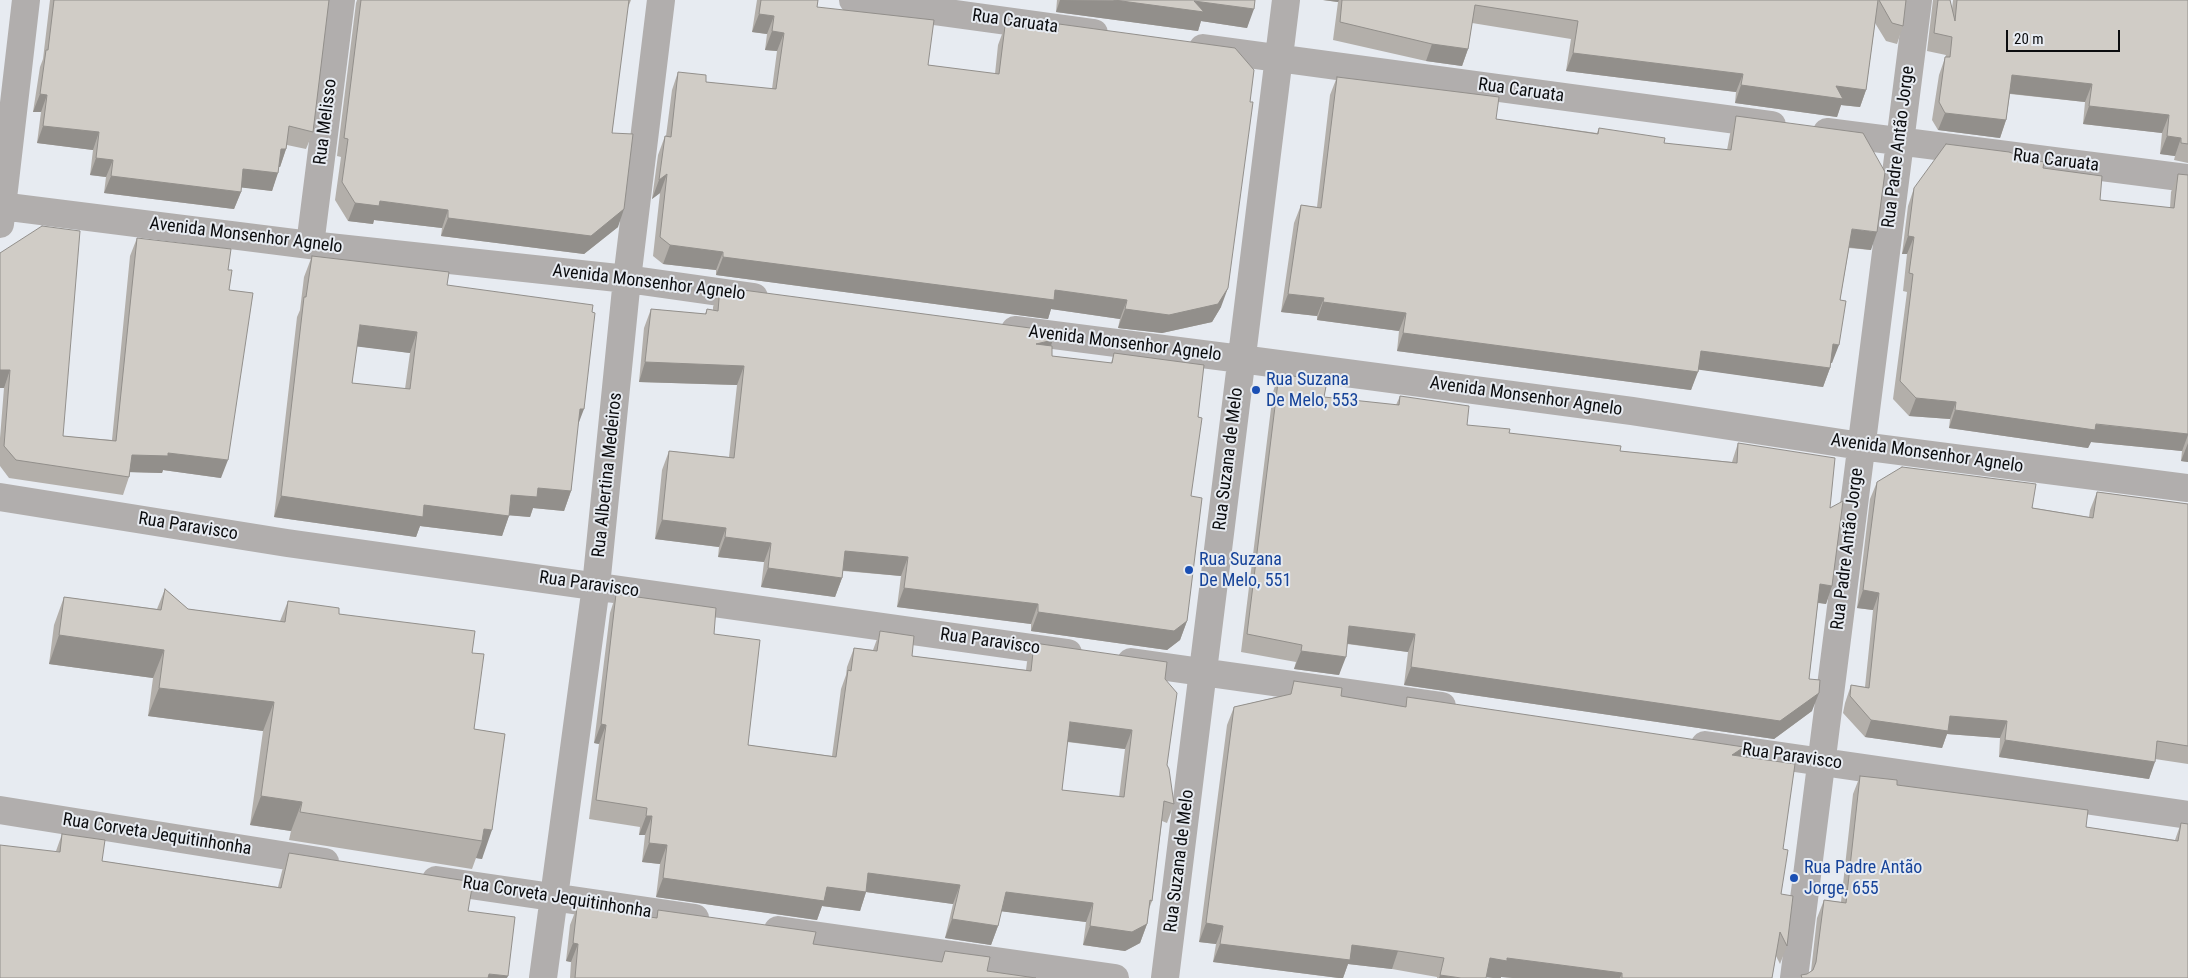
<!DOCTYPE html>
<html>
<head>
<meta charset="utf-8">
<style>
	body { margin:0 }
	#map { position:relative; width:2188px; height:978px; overflow:hidden; background:#e7ebf1; font-family:"Roboto Condensed",sans-serif }
	canvas { display:block }
	.scale { position:absolute; left:2006px; top:30px; width:114px; height:22px; box-sizing:border-box; border:2px solid #0b0c0e; border-top:0; padding-left:6px; font-size:15px; line-height:18px; white-space:nowrap; color:#0b0c0e; -webkit-text-stroke:4px #e7ebf1; paint-order:stroke }
</style>
</head>
<body>
<div id="map">
<canvas width="2188" height="978"></canvas>
<div class="scale">20 m</div>
</div>
<script>
const ctx = document.querySelector('canvas').getContext('2d');
ctx.lineJoin = 'round';
function shape(rows) {
  const path = new Path2D();
  for (const r of rows) {
    path.moveTo(r[0], r[1]);
    for (let i = 2; i < r.length; i += 2) path.lineTo(r[i], r[i + 1]);
  }
  return path;
}
function trace(path, color, width, dash) {
  ctx.strokeStyle = color;
  ctx.lineWidth = width;
  ctx.lineCap = dash ? 'butt' : 'round';
  ctx.setLineDash(dash || []);
  ctx.stroke(path);
}
function paint(path, color) {
  ctx.fillStyle = color;
  ctx.fill(path, 'evenodd');
}
function drawText(font, color, halo, rows, align = 'center') {
  ctx.font = font + ' "Roboto Condensed",sans-serif';
  ctx.lineWidth = 4;
  ctx.setLineDash([]);
  ctx.textBaseline = 'middle';
  ctx.strokeStyle = halo;
  ctx.fillStyle = color;
  for (const [text, x, y, turn = 0] of rows) {
    ctx.save();
    ctx.translate(x, y);
    ctx.rotate((+turn || 0) * Math.PI / 180);
    ctx.textAlign = isNaN(turn) ? turn : align;
    if (halo) ctx.strokeText(text, 0, 0);
    ctx.fillText(text, 0, 0);
    ctx.restore();
  }
}
trace(shape([
	[853,0,1094,33],
	[1203,48,1772,125],
	[1827,132,2188,178],
	[0,206,310,245,627,279,754,297],
	[0,224,26,0],
	[310,245,341,0],
	[1015,330,1241,359,1632,411,1861,446,2188,488],
	[0,497,287,543,1068,653],
	[1131,662,1442,706],
	[1705,745,2188,815],
	[0,810,325,862],
	[436,880,695,918],
	[778,930,1115,978],
	[543,978,596,586,627,279,661,0],
	[1165,978,1286,0],
	[1794,978,1918,0]
]), '#b1aead', 28);
paint(shape([
	[50,0,329,0,313,132,306,149,287,145,286,149,280,167,279,167,272,191,241,187,241,192,234,209,104,193,106,177,90,175,93,150,37,143,41,112,33,112,40,67,43,59],
	[357,0,631,0,627,10,612,133,618,227,584,254,441,236,442,228,374,220,373,224,348,221,335,200,341,157,337,156,356,3],
	[757,0,818,0,817,7,928,65,995,74,998,45,1005,26,1056,32,1059,24,1221,307,1212,322,1162,333,1118,328,1120,319,1051,309,1048,319,716,275,716,270,663,264,653,256,660,193,652,199,658,155,665,136,666,136,672,90,678,72,706,82,772,89,777,51,765,50,767,34,752,32],
	[1056,0,1255,0,1247,28,1201,21,1198,31,1056,12,1057,0],
	[1323,0,1906,0,1903,26,1897,44,1886,41,1875,23,1866,90,1860,107,1841,105,1837,117,1735,103,1736,92,1566,71,1571,39,1472,23,1468,49,1462,66,1426,61,1333,40,1338,2],
	[1933,0,1950,0,1952,9,1953,0,2188,0,2188,163,2174,160,2175,156,2160,154,2162,133,2083,124,2085,102,2010,94,2006,120,2000,138,1938,130,1932,120,1939,75,1946,55,1927,51],
	[1337,77,1496,119,1597,133,1599,128,1664,143,1727,150,1730,134,1736,116,1871,250,1849,248,1840,300,1832,363,1830,363,1830,368,1823,387,1698,369,1691,390,1397,351,1399,331,1317,320,1317,316,1281,312,1294,223,1301,205,1317,207,1330,95],
	[2043,168,2100,200,2170,208,2171,192,2178,174,2188,175,2188,462,2181,461,2182,451,2091,442,2088,448,1949,428,1950,419,1909,416,1893,399,1907,292,1903,291,1907,254,1902,254,1908,206,1914,188],
	[137,238,228,270,229,290,221,478,163,470,162,473,130,472,129,477,123,495,9,478,0,466,0,438,4,388,0,253,63,436,112,440,130,256],
	[312,256,447,285,578,424,571,491,564,511,533,508,530,517,509,515,502,536,420,526,416,537,274,517,297,317,300,310,304,277],
	[357,346,410,353,405,389,352,383],
	[720,287,1051,345,1052,356,1111,363,1114,353,1198,417,1191,496,1187,621,1180,640,1167,650,1031,631,1031,624,897,607,901,576,843,571,842,578,835,597,761,587,764,562,718,557,719,547,655,539,662,470,669,451,729,457,737,385,639,382,644,328,651,309,705,314,707,309,713,310,713,307],
	[1279,374,1324,397,1396,405,1400,396,1467,425,1509,433,1620,451,1732,462,1738,443,1830,508,1832,586,1826,604,1818,603,1809,679,1812,711,1774,739,1404,685,1408,652,1347,644,1339,675,1294,669,1296,662,1241,652,1273,392],
	[1877,482,2089,517,2090,510,2097,492,2188,504,2188,764,2155,759,2149,779,1999,757,2000,738,1947,734,1942,748,1865,737,1843,713,1845,703,1851,685,1865,687,1873,610,1857,608,1870,499],
	[165,589,188,609,280,621,288,601,339,614,472,653,474,729,505,734,482,859,476,858,472,869,289,840,291,831,250,825,263,731,148,716,153,678,49,664,54,625,64,597,157,609],
	[616,594,714,634,748,745,832,756,841,689,846,675,847,667,854,648,873,650,880,631,912,656,1026,670,1027,662,1034,643,1165,679,1167,765,1174,804,1167,823,1162,821,1152,901,1149,909,1147,924,1140,943,1125,951,1083,945,1086,922,1001,911,998,926,991,945,945,938,953,904,866,892,860,911,822,906,817,920,656,897,660,864,642,862,645,835,639,835,640,827,589,819,599,744,594,743,610,613],
	[1067,742,1125,749,1119,797,1062,790],
	[1294,681,1341,696,1404,707,1407,697,1740,756,1783,849,1781,894,1787,946,1780,964,1776,956,1772,978,1513,978,1501,977,1501,978,1486,977,1486,978,1437,978,1437,977,1392,969,1348,964,1343,978,1339,978,1213,962,1216,944,1199,942,1227,725,1234,707,1289,694],
	[1860,776,2086,827,2175,840,2181,823,2188,978,1800,978,1801,975,1807,974,1811,971,1817,918,1824,900,1841,902,1853,794],
	[62,834,102,861,278,887,282,871,289,853,468,911,507,978,56,851],
	[577,907,655,918,658,910,813,944,941,961,945,951,987,971,1036,978,570,978,571,962,566,961,570,925]
]), '#b3afaa');
paint(shape([
	[1060,0,1194,1,1254,9,1247,28,1201,21,1198,31,1056,12],
	[1323,0,1339,0,1338,2],
	[759,14,774,16,767,34,752,32],
	[772,31,784,33,777,51,765,50],
	[1432,44,1468,49,1462,66,1426,61],
	[1573,53,1743,74,1736,92,1566,71],
	[2012,75,2092,84,2085,102,2005,93],
	[1741,85,1836,86,1866,90,1860,107,1841,105,1837,117,1735,103],
	[40,94,47,95,41,112,33,112],
	[2089,106,2169,115,2162,133,2083,124],
	[1945,113,2006,120,2000,138,1938,130],
	[43,126,99,132,93,150,37,143],
	[2167,136,2181,138,2175,156,2160,154],
	[281,149,286,149,280,167,275,166],
	[96,158,113,160,106,177,90,175],
	[243,169,278,173,272,191,237,187],
	[667,174,660,193,652,199,659,180],
	[111,176,241,192,234,209,104,193],
	[380,201,448,210,442,228,374,220,373,224,348,221,355,203],
	[624,209,618,227,584,254,441,236,448,218],
	[1852,229,1877,232,1871,250,1846,247],
	[1908,236,1914,237,1907,254,1902,254],
	[670,245,723,252,716,270,663,264],
	[723,257,1055,290,1127,300,1120,319,1051,309,1048,319,716,275],
	[1228,288,1221,307,1212,322,1162,333,1118,328,1125,309],
	[1288,294,1324,298,1317,316,1281,312],
	[1323,302,1406,313,1399,331,1317,320],
	[360,325,417,332,410,353,353,346],
	[1403,333,1698,372,1691,390,1397,351],
	[1053,340,1046,359,1036,344],
	[1833,344,1839,345,1832,363,1827,362],
	[1701,351,1830,368,1823,387,1694,369],
	[645,362,744,366,737,385,639,382],
	[0,370,10,370,4,388,0,388],
	[1916,398,1956,402,1950,419,1909,416],
	[580,409,584,409,576,430],
	[1955,410,2188,434,2188,435,2182,451,2091,442,2088,448,1949,428],
	[2188,443,2188,462,2181,461],
	[168,453,228,460,221,478,163,470,162,473,126,472,132,455],
	[538,488,571,491,564,511,533,508,530,517,505,515,509,516,502,536,420,526,416,537,274,517,281,496,424,505],
	[662,520,726,528,719,547,655,539],
	[725,537,771,543,764,562,718,557],
	[845,551,908,557,901,576,838,570],
	[768,568,842,578,835,597,761,587],
	[1820,584,1832,586,1826,604,1814,602],
	[904,588,1038,604,1031,624,897,607],
	[1863,590,1879,593,1873,610,1857,608],
	[1038,612,1187,621,1180,640,1167,650,1031,631],
	[1349,626,1415,634,1408,652,1343,643],
	[59,635,164,650,153,678,49,664],
	[1301,651,1346,657,1339,675,1294,669],
	[1411,667,1819,693,1812,711,1774,739,1404,685],
	[159,688,274,702,263,731,148,716],
	[1950,716,2007,721,2000,738,1947,734,1942,748,1865,737,1871,720],
	[1070,722,1132,730,1125,749,1063,741],
	[601,724,606,725,599,744,594,743],
	[2005,740,2155,762,2149,779,1999,757],
	[1744,747,1737,765,1732,755],
	[261,796,302,802,291,831,250,825],
	[646,816,652,816,645,835,639,835],
	[484,829,492,830,482,859,476,858,482,841],
	[649,843,667,845,660,864,642,862],
	[868,873,960,885,953,904,866,892,860,911,822,906,817,920,656,897,663,878],
	[1006,892,1093,903,1086,922,999,911],
	[952,919,998,926,991,945,945,938],
	[1206,923,1223,926,1216,944,1199,942],
	[1147,924,1140,943,1125,951,1083,945,1090,926],
	[573,943,578,944,571,962,566,961],
	[1220,944,1352,945,1398,951,1392,969,1348,964,1343,978,1339,978,1213,962],
	[1490,958,1507,958,1622,973,1620,978,1513,978,1501,977,1501,978,1493,978,1483,977],
	[489,974,508,976,507,978,487,978],
	[1440,975,1461,978,1439,978]
]), '#928f8b');
const building = shape([
	[54,0,329,0,313,132,289,126,286,149,281,149,278,173,243,169,241,192,111,176,113,160,96,158,99,132,43,126,47,95,40,94,46,50,48,50,54,0],
	[361,0,629,0,612,133,633,134,624,209,591,236,448,218,448,210,380,201,379,206,355,203,342,182,348,139,344,138,361,0],
	[761,0,818,0,817,7,934,20,928,65,999,74,1005,26,1058,32,1059,24,1235,48,1254,70,1250,102,1253,102,1228,288,1218,304,1169,315,1125,309,1127,300,1055,290,1054,300,723,257,723,252,670,245,660,237,667,174,659,180,665,136,671,137,678,72,706,75,706,82,776,89,784,33,772,31,774,16,759,14,761,0],
	[1114,0,1255,0,1254,9,1194,1,1204,12,1114,0],
	[1342,0,1878,0,1866,90,1836,86,1843,99,1741,85,1743,74,1573,53,1578,21,1475,5,1468,49,1432,44,1340,22,1342,0],
	[1879,0,1906,0,1903,26,1892,23,1879,0],
	[1938,0,1950,0,1955,21,1957,0,2188,0,2188,144,2181,143,2181,138,2167,136,2169,115,2089,106,2092,84,2012,75,2006,120,1945,113,1939,102,1945,57,1950,57,1952,37,1934,33,1938,0],
	[1337,77,1499,97,1496,119,1598,134,1599,128,1665,138,1664,143,1731,150,1736,116,1863,133,1885,172,1877,232,1852,229,1840,300,1846,301,1839,345,1833,344,1830,368,1701,351,1698,372,1403,333,1406,313,1323,302,1324,298,1288,294,1301,205,1321,208,1337,77],
	[1946,144,2009,152,2028,159,2044,162,2043,168,2102,176,2100,200,2174,208,2178,174,2188,175,2188,434,2096,424,2095,430,1955,410,1956,402,1916,398,1900,381,1913,274,1909,273,1914,237,1908,236,1914,188,1946,144],
	[42,226,80,231,63,436,116,441,137,238,231,249,228,270,232,270,229,290,253,293,228,460,168,453,168,456,132,455,129,477,16,460,4,446,10,370,0,370,0,253,42,226],
	[312,256,449,272,447,285,593,305,592,312,595,313,584,409,580,409,571,491,538,488,537,497,511,495,509,516,424,505,423,517,281,496,304,297,306,297,312,256],
	[360,325,417,332,410,389,352,383,360,325],
	[720,287,1053,331,1053,340,1036,344,1052,346,1052,356,1112,363,1114,353,1204,365,1198,417,1202,418,1191,496,1202,498,1187,621,1174,631,1038,612,1038,604,904,588,908,557,845,551,842,578,768,568,771,543,725,537,726,528,662,520,669,451,734,458,744,366,645,362,651,309,706,314,707,309,718,311,720,287],
	[1279,374,1327,381,1324,397,1399,405,1400,396,1469,406,1467,425,1510,429,1509,433,1621,446,1620,451,1737,463,1738,443,1835,458,1830,508,1843,501,1832,586,1820,584,1809,679,1820,680,1819,693,1780,721,1411,667,1415,634,1349,626,1346,657,1301,651,1302,645,1247,634,1279,374],
	[1902,467,2036,484,2032,508,2093,518,2097,492,2188,504,2188,746,2157,741,2155,762,2005,740,2007,721,1950,716,1948,731,1871,720,1850,696,1851,685,1869,688,1879,593,1863,590,1877,482,1902,467],
	[165,589,188,609,285,622,288,601,339,608,339,614,475,631,472,653,484,654,474,729,505,734,492,830,484,829,482,841,300,812,302,802,261,796,274,702,159,688,164,650,59,635,64,597,161,610,165,589],
	[616,594,716,608,714,634,760,640,748,745,836,757,848,670,851,671,854,648,877,651,880,631,914,636,912,656,1031,671,1034,643,1167,662,1165,679,1177,693,1167,765,1169,769,1174,804,1164,801,1152,901,1150,900,1147,924,1132,932,1090,926,1093,903,1006,892,998,926,952,919,960,885,868,873,866,892,827,887,824,901,663,878,667,845,649,843,652,816,646,816,647,808,596,800,606,725,601,724,616,594],
	[1070,722,1132,730,1124,797,1062,790,1070,722],
	[1294,681,1342,688,1341,696,1406,707,1407,697,1744,747,1732,755,1795,764,1783,849,1788,850,1781,894,1793,896,1787,946,1780,932,1772,978,1622,978,1622,973,1507,958,1507,961,1490,958,1486,978,1461,978,1440,975,1444,958,1398,951,1352,945,1350,960,1220,944,1223,926,1206,923,1234,707,1291,694,1294,681],
	[1860,776,1897,780,1897,785,2088,810,2086,827,2178,841,2181,823,2188,824,2188,978,1802,978,1801,975,1807,974,1813,970,1816,962,1824,900,1846,903,1860,776],
	[62,834,105,840,102,861,281,888,289,853,473,882,468,911,515,917,508,976,489,974,488,978,0,978,0,845,60,852,62,834],
	[577,907,657,918,658,910,816,932,813,944,942,962,945,951,990,957,987,971,1036,978,575,978,578,944,573,943,577,907]
]);
paint(building, '#d0ccc6');
trace(building, '#928f8b', 1);
for (const [x, y, r, color] of [
	[1256,390,5,"#1a4fb4"],
	[1189,570,5,"#1a4fb4"],
	[1794,878,5,"#1a4fb4"]
]) {
  const dot = new Path2D();
  dot.arc(x, y, r, 0, 2 * Math.PI);
  ctx.fillStyle = color;
  ctx.fill(dot);
  trace(dot, '#e7ebf1', 2);
}
drawText('18px', '#0b0c0e', '#e7ebf1', [
	["Rua Caruata",1015,22,8],
	["Rua Caruata",1521,91,8],
	["Rua Melisso",326,122,-83],
	["Rua Padre Antão Jorge",1899,147,-83],
	["Rua Caruata",2056,161,7],
	["Avenida Monsenhor Agnelo",246,236,7],
	["Avenida Monsenhor Agnelo",649,283,7],
	["Avenida Monsenhor Agnelo",1125,344,7],
	["Avenida Monsenhor Agnelo",1526,397,8],
	["Avenida Monsenhor Agnelo",1927,454,8],
	["Rua Suzana de Melo",1229,459,-83],
	["Rua Albertina Medeiros",608,475,-84],
	["Rua Paravisco",188,527,9],
	["Rua Padre Antão Jorge",1848,549,-83],
	["Rua Paravisco",589,585,8],
	["Rua Paravisco",990,642,8],
	["Rua Paravisco",1792,757,8],
	["Rua Corveta Jequitinhonha",157,835,9],
	["Rua Suzana de Melo",1180,861,-83],
	["Rua Corveta Jequitinhonha",557,898,9]
]);
drawText('18px', '#164399', '#e7ebf1', [
	["Rua Suzana",1266,380],
	["De Melo, 553",1266,401],
	["Rua Suzana",1199,560],
	["De Melo, 551",1199,581],
	["Rua Padre Antão",1804,868],
	["Jorge, 655",1804,889]
], 'left');
</script>
</body>
</html>
